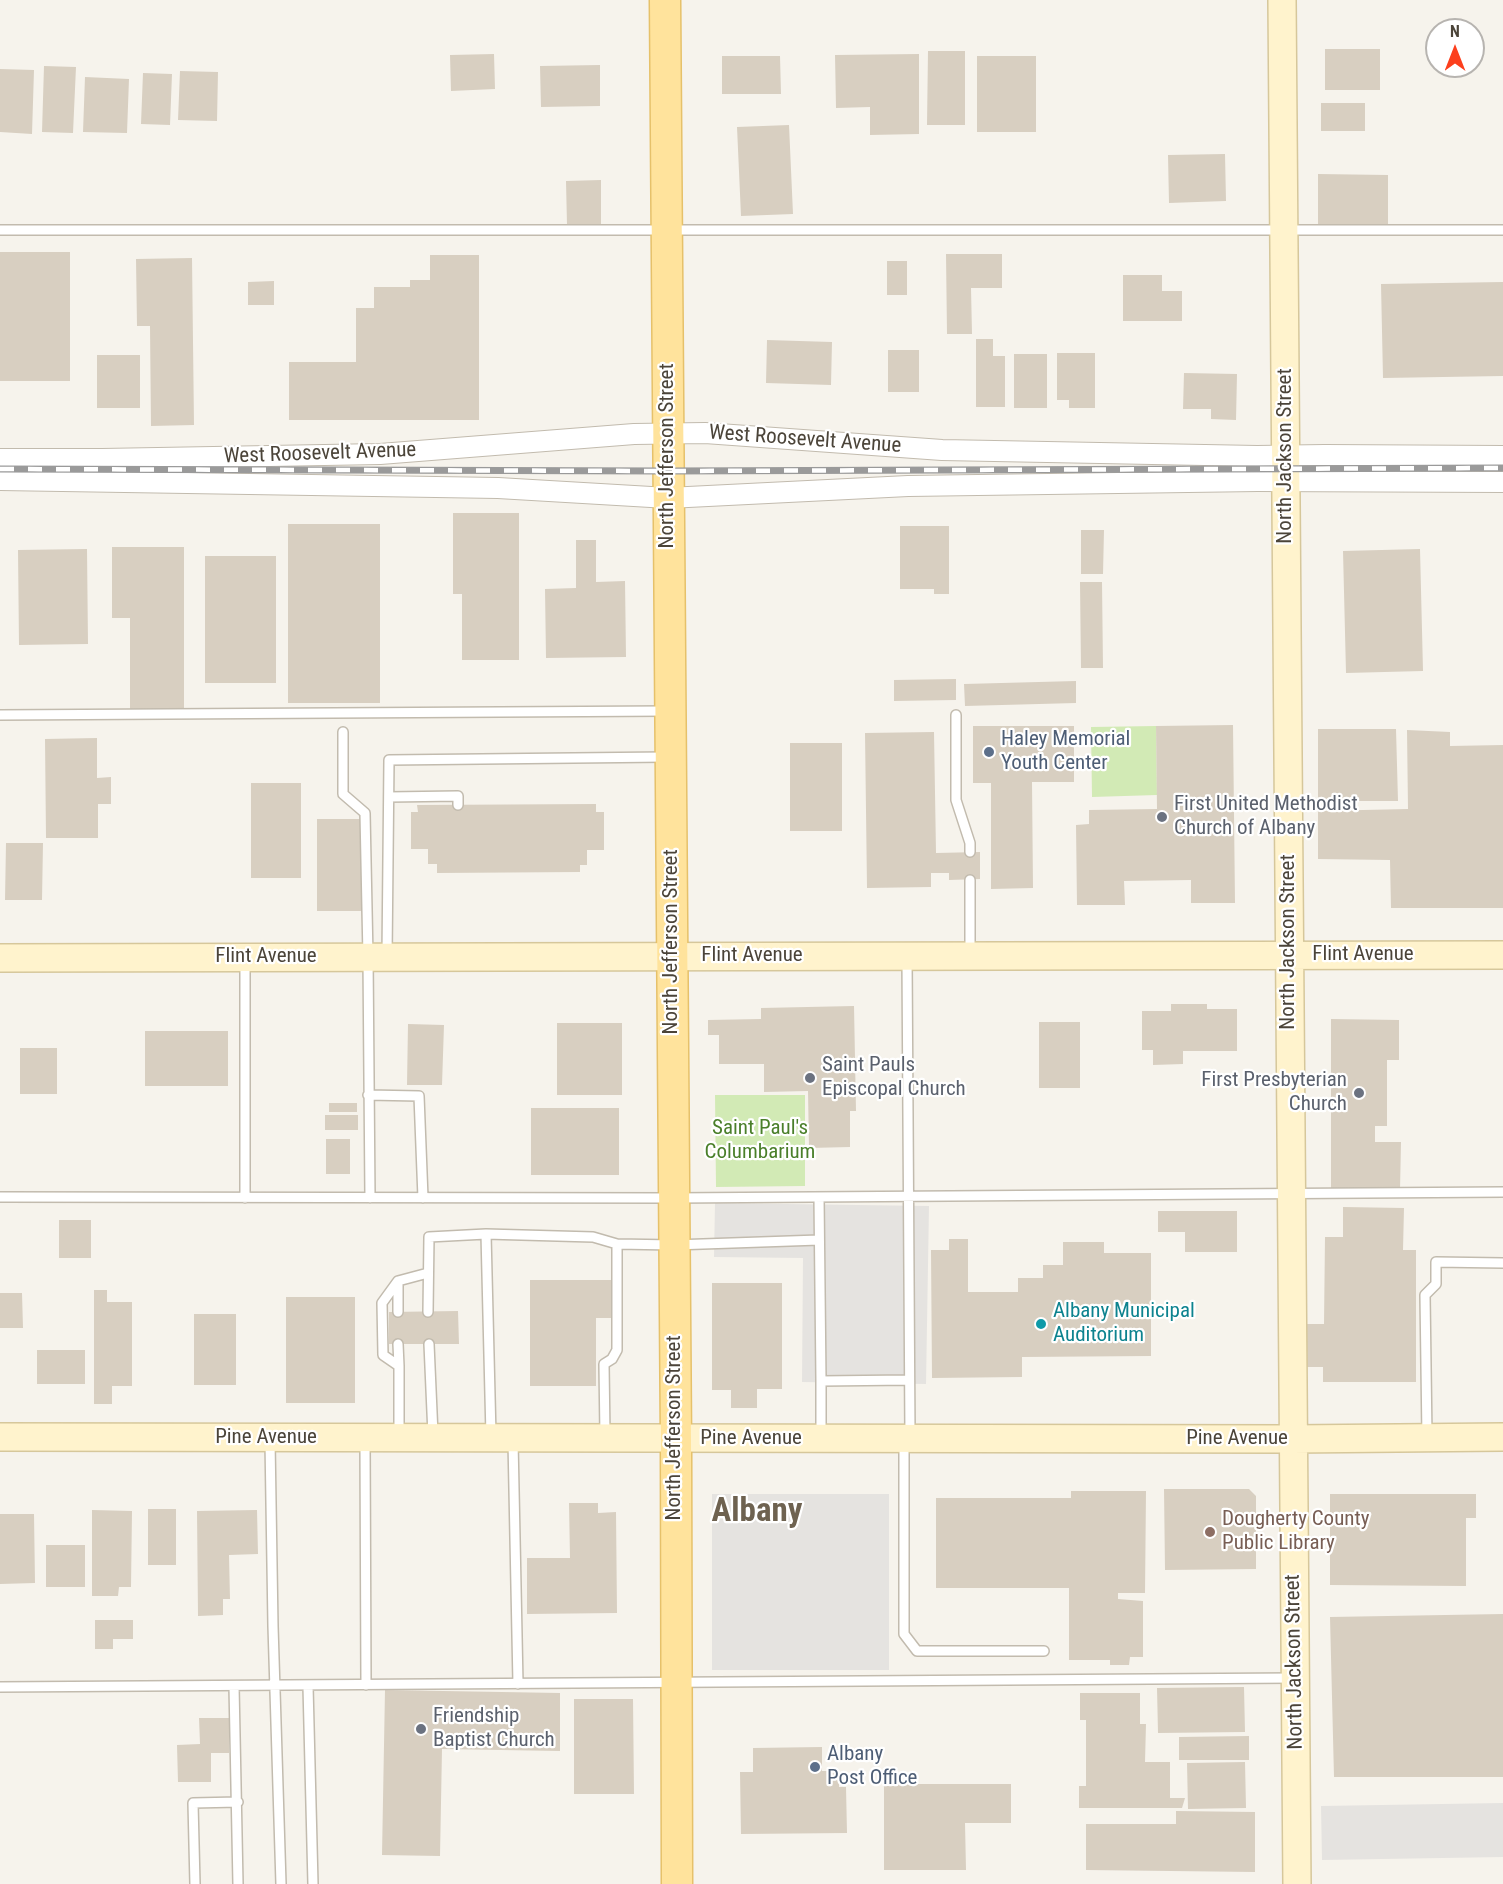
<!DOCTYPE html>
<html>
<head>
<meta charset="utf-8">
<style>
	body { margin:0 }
	#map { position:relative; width:1503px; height:1884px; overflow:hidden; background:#f6f3ec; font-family:"Roboto Condensed",sans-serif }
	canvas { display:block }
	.north { position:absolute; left:1425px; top:18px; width:60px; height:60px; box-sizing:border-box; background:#fff; border:2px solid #b7b4b0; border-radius:50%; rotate:0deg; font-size:16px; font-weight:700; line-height:24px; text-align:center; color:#4b4439 }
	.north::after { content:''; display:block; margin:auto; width:21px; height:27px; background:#fc3f1d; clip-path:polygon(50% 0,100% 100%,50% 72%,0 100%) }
</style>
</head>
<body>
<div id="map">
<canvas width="1503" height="1884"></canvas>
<div class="north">N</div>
</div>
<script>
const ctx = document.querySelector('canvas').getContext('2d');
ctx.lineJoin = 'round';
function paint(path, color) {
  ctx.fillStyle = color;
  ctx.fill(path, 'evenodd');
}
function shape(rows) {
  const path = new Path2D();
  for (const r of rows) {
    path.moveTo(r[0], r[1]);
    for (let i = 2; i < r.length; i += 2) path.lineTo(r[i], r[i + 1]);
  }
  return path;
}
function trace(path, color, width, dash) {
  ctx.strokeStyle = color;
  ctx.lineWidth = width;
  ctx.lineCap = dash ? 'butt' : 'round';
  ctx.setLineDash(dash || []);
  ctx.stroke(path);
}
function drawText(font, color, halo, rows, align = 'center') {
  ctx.font = font + ' "Roboto Condensed",sans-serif';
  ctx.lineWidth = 4.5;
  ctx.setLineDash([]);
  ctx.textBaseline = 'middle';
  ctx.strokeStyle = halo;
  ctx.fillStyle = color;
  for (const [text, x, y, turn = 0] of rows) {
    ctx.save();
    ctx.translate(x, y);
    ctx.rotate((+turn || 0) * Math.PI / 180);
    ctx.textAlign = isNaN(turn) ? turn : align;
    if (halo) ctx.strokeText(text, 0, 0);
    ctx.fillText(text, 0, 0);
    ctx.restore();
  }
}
paint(shape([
	[1156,726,1157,795,1092,797,1091,727],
	[715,1095,805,1095,805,1186,716,1187]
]), '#d2eab5');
paint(shape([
	[715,1203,929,1206,926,1384,802,1382,803,1258,714,1257],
	[712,1494,889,1494,889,1670,712,1670],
	[1503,1803,1503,1857,1322,1860,1321,1806]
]), '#e5e3e0');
paint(shape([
	[1325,49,1380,49,1380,90,1325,90],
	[928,51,965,51,965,125,927,125],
	[494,54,495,89,451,91,450,55],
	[919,54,919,134,870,135,870,107,836,108,835,55],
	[722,56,780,56,781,94,722,94],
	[977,56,1036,56,1036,132,977,132],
	[600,65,600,106,541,107,540,66],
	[44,66,76,67,73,133,42,132],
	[0,69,34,70,32,134,0,132],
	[180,71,218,72,217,121,178,120],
	[143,73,172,74,170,125,141,124],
	[85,77,129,79,127,133,83,132],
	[1321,103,1365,103,1365,131,1321,131],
	[789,125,793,214,741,216,737,127],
	[1225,154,1226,201,1169,203,1168,155],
	[1318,174,1388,175,1388,224,1318,224],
	[601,180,601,224,567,225,566,181],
	[0,252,70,252,70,381,0,381],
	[946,254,1002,254,1002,288,971,288,972,334,947,334],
	[430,255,479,255,479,420,289,420,289,362,356,362,356,308,374,308,374,287,410,287,410,280,430,280],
	[192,258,194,425,151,426,150,326,137,326,136,259],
	[887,261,907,261,907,295,887,295],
	[1123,275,1162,275,1162,291,1182,291,1182,321,1123,321],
	[274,281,274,305,248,305,248,282],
	[1503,282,1503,376,1383,378,1381,284],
	[976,339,993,339,993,356,1005,356,1005,407,976,407],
	[767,340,832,342,831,385,766,383],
	[888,350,919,350,919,392,888,392],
	[1057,353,1095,353,1095,408,1069,408,1069,400,1057,400],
	[1014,354,1047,354,1047,408,1014,408],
	[97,355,140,355,140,408,97,408],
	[1184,373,1237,374,1236,420,1211,419,1211,409,1183,409],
	[453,513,519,513,519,660,462,660,462,594,453,594],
	[288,524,380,524,380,703,288,703],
	[900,526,949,526,949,594,934,594,934,589,900,589],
	[1081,530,1104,530,1103,574,1081,574],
	[576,540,596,540,596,582,625,581,626,657,546,658,545,589,576,588],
	[112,547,184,547,184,710,130,710,130,618,112,618],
	[87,549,88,644,19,645,18,550],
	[1420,549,1423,671,1346,673,1343,551],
	[205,556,276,556,276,683,205,683],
	[1080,582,1102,582,1103,668,1081,668],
	[956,679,956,700,894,701,894,680],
	[1076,681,1076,703,965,706,964,684],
	[1233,725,1235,903,1191,903,1191,880,1124,881,1125,905,1077,905,1076,825,1089,824,1089,810,1157,809,1156,726],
	[973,726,1074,726,1074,782,1032,782,1033,888,991,889,991,783,973,783],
	[1318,729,1396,729,1398,801,1318,801],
	[1407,730,1450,732,1450,746,1503,745,1503,908,1391,908,1390,860,1318,859,1318,811,1408,809],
	[934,732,936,853,980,852,980,879,949,880,949,873,931,873,931,887,867,888,865,733],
	[97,738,97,778,111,777,111,804,98,804,98,838,46,838,45,739],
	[790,743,842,743,842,831,790,831],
	[251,783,301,783,301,878,251,878],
	[596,804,596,812,604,812,604,850,587,850,587,865,580,865,580,872,437,873,437,864,428,864,428,849,411,849,411,812,418,812,417,805],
	[317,819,363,819,363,911,317,911],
	[6,843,43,843,42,900,5,900],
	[1171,1004,1207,1004,1207,1009,1237,1009,1237,1051,1183,1051,1183,1064,1153,1065,1153,1050,1142,1050,1142,1011,1171,1011],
	[854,1006,856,1111,850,1111,850,1147,809,1148,808,1091,764,1092,764,1064,719,1064,719,1035,708,1035,708,1020,761,1019,761,1008],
	[1331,1019,1399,1020,1399,1060,1387,1060,1387,1126,1375,1126,1375,1142,1401,1142,1400,1190,1331,1189],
	[1039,1022,1080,1022,1080,1088,1039,1088],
	[557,1023,622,1023,622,1095,557,1095],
	[408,1024,444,1025,442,1085,407,1085],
	[145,1031,228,1031,228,1086,145,1086],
	[20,1048,57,1048,57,1094,20,1094],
	[329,1103,357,1103,357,1112,329,1112],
	[531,1108,619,1108,619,1175,531,1175],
	[325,1115,358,1115,358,1130,325,1130],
	[326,1139,350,1139,350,1174,326,1174],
	[1343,1207,1404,1208,1403,1250,1416,1250,1416,1382,1323,1382,1323,1367,1303,1367,1303,1324,1324,1324,1325,1237,1343,1237],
	[1158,1211,1237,1211,1237,1252,1185,1252,1185,1232,1158,1232],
	[59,1220,91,1220,91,1258,59,1258],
	[949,1239,968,1239,968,1292,1018,1292,1018,1278,1043,1278,1043,1265,1063,1265,1063,1242,1104,1242,1104,1253,1151,1253,1151,1356,1022,1357,1022,1377,932,1378,931,1250,949,1250],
	[530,1280,611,1280,611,1318,596,1318,596,1386,530,1386],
	[712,1283,782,1283,782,1389,757,1389,757,1408,731,1408,731,1390,712,1390],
	[94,1290,107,1290,107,1302,132,1302,132,1386,112,1386,112,1404,94,1404],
	[0,1293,22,1293,23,1328,0,1328],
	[286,1297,355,1297,355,1403,286,1403],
	[458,1311,459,1344,389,1344,389,1312],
	[194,1314,236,1314,236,1385,194,1385],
	[37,1350,85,1350,85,1384,37,1384],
	[1164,1489,1249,1489,1256,1496,1256,1569,1165,1570],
	[1071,1491,1146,1491,1145,1593,1118,1593,1118,1599,1143,1601,1143,1657,1130,1657,1129,1665,1110,1665,1110,1660,1069,1660,1069,1588,936,1588,936,1498,1071,1498],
	[1330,1494,1476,1494,1476,1518,1466,1518,1466,1586,1330,1585],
	[569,1503,598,1503,598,1513,616,1512,617,1613,527,1614,527,1558,570,1558],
	[148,1509,176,1509,176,1565,148,1565],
	[92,1510,132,1511,131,1587,119,1587,118,1596,92,1596],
	[257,1510,258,1554,229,1555,230,1599,223,1599,223,1615,198,1616,197,1511],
	[0,1514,34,1514,35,1583,0,1584],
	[46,1545,85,1545,85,1587,46,1587],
	[1503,1614,1503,1777,1334,1777,1330,1617],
	[95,1620,133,1620,133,1639,113,1639,113,1649,95,1649],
	[1244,1687,1245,1732,1158,1733,1157,1688],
	[385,1690,560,1693,560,1751,442,1749,440,1856,382,1855],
	[1080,1693,1140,1693,1140,1724,1146,1724,1145,1762,1170,1762,1170,1798,1185,1798,1182,1808,1079,1808,1079,1786,1086,1786,1086,1720,1080,1720],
	[574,1699,633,1699,634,1794,574,1794],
	[199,1718,229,1718,229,1753,211,1753,211,1782,178,1782,177,1745,200,1744],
	[1249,1736,1249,1760,1179,1760,1179,1737],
	[822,1747,822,1771,839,1771,839,1787,846,1787,847,1833,741,1834,740,1772,753,1772,753,1748],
	[1245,1762,1246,1808,1188,1809,1187,1763],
	[884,1784,1011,1784,1011,1823,965,1823,966,1870,884,1870],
	[1176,1811,1255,1812,1255,1872,1086,1870,1086,1824,1176,1824]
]), '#d8cfc1');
const lane = shape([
	[0,230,1503,230],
	[0,715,667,711],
	[956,715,956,800,970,843,970,852],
	[343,732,343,794,365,813,368,957,370,1198],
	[389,797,458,796,458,805],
	[970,880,970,955],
	[387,956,389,760,666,757],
	[907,958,910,1436],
	[368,1095,419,1096,423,1198],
	[0,1197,674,1198,1503,1192],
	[819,1197,821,1381,909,1380],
	[245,1198,245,960],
	[486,1234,491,1436],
	[398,1312,398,1281],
	[428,1312,429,1237,486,1234,593,1237,617,1244,674,1245,819,1240],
	[398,1344,399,1366],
	[429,1344,433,1435],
	[821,1381,821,1436],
	[399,1436,399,1366,383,1355,382,1303,398,1281,428,1273],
	[605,1436,604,1364,612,1359,617,1350,617,1244],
	[1427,1437,1425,1295,1436,1284,1436,1262,1503,1263],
	[270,1441,273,1626,281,1884],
	[365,1441,366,1685],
	[513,1441,518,1684],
	[904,1441,904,1634,917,1651,1044,1651],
	[234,1686,238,1884],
	[308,1686,313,1884],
	[0,1687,1294,1678],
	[195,1884,193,1803,238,1802]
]);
const street = shape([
	[0,459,102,459,380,454,634,434,705,433,942,450,1257,456,1325,455,1503,456],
	[0,480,498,488,668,498,908,486,1258,481,1503,482]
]);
const secondary = shape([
	[1282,0,1297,1884],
	[0,958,1503,955],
	[0,1437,1293,1439,1503,1437]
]);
const primary = shape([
	[665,0,676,1439,677,1884]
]);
trace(lane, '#c2bbae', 12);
trace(street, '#c2bbae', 22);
trace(secondary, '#d6c79b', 30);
trace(primary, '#e6c16a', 33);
trace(lane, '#fff', 9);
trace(street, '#fff', 20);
trace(secondary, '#fff3cd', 27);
trace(primary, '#ffe39c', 30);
const rail = shape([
	[0,469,668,471,1503,468]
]);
trace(rail, '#9a9a9a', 7);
trace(rail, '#fff', 4.5, [14]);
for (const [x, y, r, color] of [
	[989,752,6,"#5c6f8a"],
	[1162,817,6,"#6b7280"],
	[810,1078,6,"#6b7280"],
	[1359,1093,6,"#6b7280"],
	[1041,1324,6,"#0f9aa8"],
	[1210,1532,6,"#8d6e63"],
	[421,1729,6,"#6b7280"],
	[815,1767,6,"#5c6f8a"]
]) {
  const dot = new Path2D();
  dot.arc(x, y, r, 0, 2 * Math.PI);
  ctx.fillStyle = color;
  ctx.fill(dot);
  trace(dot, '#fff', 2);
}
drawText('21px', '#4b4439', '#fff', [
	["West Roosevelt Avenue",805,440,4],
	["West Roosevelt Avenue",320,454,-2],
	["North Jefferson Street",668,456,-90],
	["North Jackson Street",1286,456,-90],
	["North Jefferson Street",672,942,-90],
	["North Jackson Street",1289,942,-90],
	["Flint Avenue",1363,955],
	["Flint Avenue",752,956],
	["Flint Avenue",266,957],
	["North Jefferson Street",675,1428,-90],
	["Pine Avenue",266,1438],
	["Pine Avenue",751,1439],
	["Pine Avenue",1237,1439],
	["North Jackson Street",1295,1662,-91]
]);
drawText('21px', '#4e5e75', '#fff', [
	["Haley Memorial",1001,740],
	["Youth Center",1001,764],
	["Albany",827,1755],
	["Post Office",827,1779]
], 'left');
drawText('21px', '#5b616d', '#fff', [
	["First United Methodist",1174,805],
	["Church of Albany",1174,829],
	["Saint Pauls",822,1066],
	["Episcopal Church",822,1090],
	["First Presbyterian",1347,1081,"right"],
	["Church",1347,1105,"right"],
	["Friendship",433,1717],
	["Baptist Church",433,1741]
], 'left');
drawText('21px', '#4a7f2a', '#fff', [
	["Saint Paul's",760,1129],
	["Columbarium",760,1153]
]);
drawText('21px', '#0d838f', '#fff', [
	["Albany Municipal",1053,1312],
	["Auditorium",1053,1336]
], 'left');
drawText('21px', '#785e54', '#fff', [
	["Dougherty County",1222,1520],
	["Public Library",1222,1544]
], 'left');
drawText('bold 33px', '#6e6250', '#fff', [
	["Albany",757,1513]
]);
</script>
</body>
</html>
